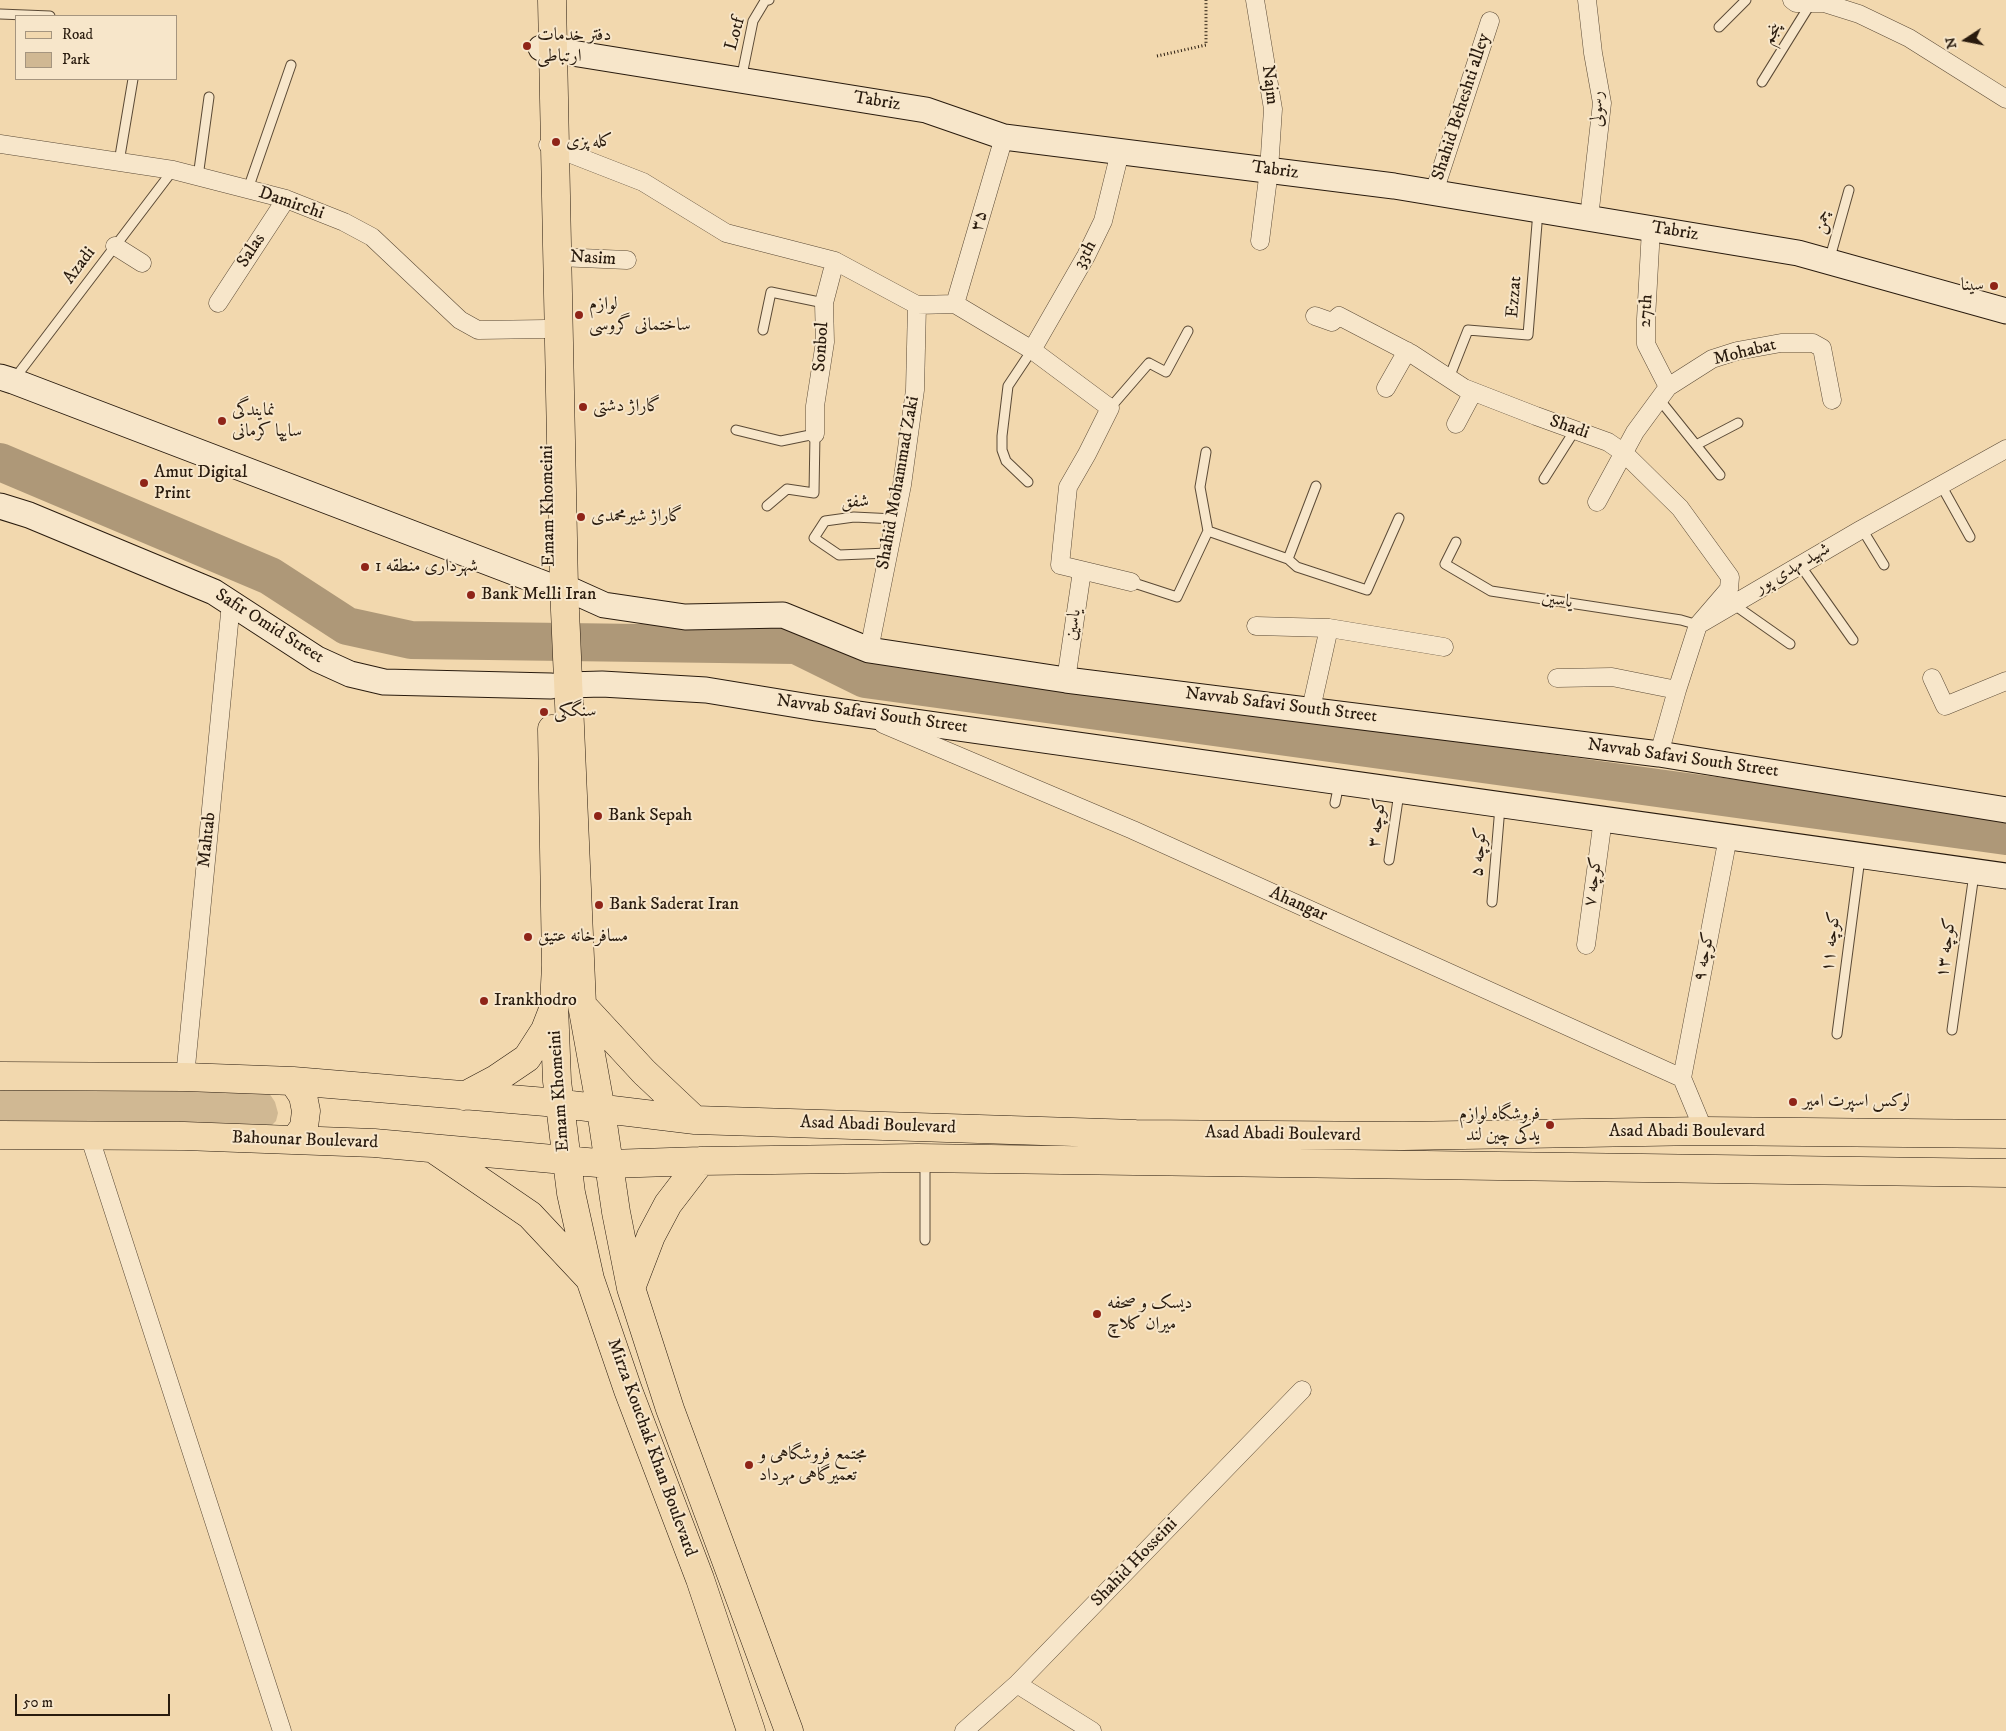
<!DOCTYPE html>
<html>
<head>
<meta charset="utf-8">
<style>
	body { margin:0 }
	#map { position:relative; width:2006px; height:1731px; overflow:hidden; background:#f2d8ae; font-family:"IM FELL DW Pica",serif }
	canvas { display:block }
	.legend { position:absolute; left:15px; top:15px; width:162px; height:65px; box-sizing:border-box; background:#f7e6ca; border:1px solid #a5957f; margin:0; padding:6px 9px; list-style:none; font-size:15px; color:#291b0e }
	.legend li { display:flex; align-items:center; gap:10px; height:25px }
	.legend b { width:25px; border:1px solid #a5957f }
	.north { position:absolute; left:1941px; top:15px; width:50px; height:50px; -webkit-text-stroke:4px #f7e6ca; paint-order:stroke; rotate:259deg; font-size:14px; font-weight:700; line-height:20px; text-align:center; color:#291b0e }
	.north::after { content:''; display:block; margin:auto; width:18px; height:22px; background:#291b0e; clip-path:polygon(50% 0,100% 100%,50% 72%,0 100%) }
	.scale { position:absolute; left:15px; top:1694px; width:155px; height:22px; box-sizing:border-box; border:2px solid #291b0e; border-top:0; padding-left:6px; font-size:15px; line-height:18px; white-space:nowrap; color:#291b0e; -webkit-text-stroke:4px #f7e6ca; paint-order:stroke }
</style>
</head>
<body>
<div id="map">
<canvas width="2006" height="1731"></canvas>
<ul class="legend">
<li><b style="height:6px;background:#f2d8ae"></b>Road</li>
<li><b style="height:14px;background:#d0b893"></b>Park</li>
</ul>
<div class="north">N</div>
<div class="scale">50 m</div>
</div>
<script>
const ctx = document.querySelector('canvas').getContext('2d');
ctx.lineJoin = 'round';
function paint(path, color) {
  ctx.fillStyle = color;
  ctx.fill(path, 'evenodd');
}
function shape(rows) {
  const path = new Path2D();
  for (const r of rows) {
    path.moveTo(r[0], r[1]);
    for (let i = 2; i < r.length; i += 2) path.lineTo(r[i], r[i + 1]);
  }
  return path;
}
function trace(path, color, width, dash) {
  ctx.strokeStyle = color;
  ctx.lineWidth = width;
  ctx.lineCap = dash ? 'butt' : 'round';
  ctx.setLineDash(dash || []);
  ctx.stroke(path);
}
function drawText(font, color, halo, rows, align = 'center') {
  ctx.font = font + ' "IM FELL DW Pica",Amiri,serif';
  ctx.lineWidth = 4;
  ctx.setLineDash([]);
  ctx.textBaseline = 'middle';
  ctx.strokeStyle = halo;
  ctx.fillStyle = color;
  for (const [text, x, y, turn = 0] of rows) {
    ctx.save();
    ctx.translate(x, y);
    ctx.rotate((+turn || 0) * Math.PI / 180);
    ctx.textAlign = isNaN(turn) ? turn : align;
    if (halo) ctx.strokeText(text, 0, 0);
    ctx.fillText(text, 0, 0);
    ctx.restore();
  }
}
paint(shape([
	[0,1076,269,1093,275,1102,278,1113,276,1121,267,1130,0,1135]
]), '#d0b893');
trace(shape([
	[0,462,270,576,347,626,411,640,796,645,865,679,2006,836]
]), '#ae9878', 38);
const lane = shape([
	[0,14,50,16],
	[1719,27,1746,0],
	[741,80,753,21,765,1,769,0],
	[1762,82,1811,3],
	[119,162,133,79],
	[198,177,209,97],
	[248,189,291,65],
	[1829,261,1849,190],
	[763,330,771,292,824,303],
	[15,378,173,170],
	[1449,378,1468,330,1528,335,1538,211],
	[1659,399,1720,475],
	[1110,408,1149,363,1166,372,1188,331],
	[736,430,781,441,815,434,814,493,787,489,767,506],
	[1696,445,1738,423],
	[1206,452,1200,487,1208,531],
	[1544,479,1575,430],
	[1028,482,1006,461,1002,450,1002,436,1008,386,1032,350],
	[1941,485,1970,537],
	[1862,529,1884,565],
	[1456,542,1445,564,1491,591,1681,620,1698,625],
	[888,553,839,555,814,538,825,521,854,517,895,519],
	[1288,559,1297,567,1367,590,1399,518],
	[1800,565,1853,640],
	[1131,582,1177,597,1208,531,1288,559,1316,486],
	[1733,604,1790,644],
	[1335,803,1339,784],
	[1389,860,1399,793],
	[1492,902,1500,807],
	[1952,1030,1974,874],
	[1837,1034,1860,858],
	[925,1240,925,1161]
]);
const street = shape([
	[1255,0,1273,109,1269,170,1260,241],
	[1587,0,1593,53,1602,103,1589,218],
	[1792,0,1796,3,1824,3,1859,14,1909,38,2006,99],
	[0,144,173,170,286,199,344,222,372,237,460,320,478,330,546,329],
	[548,145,643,182,726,233,835,261,917,305,915,390,902,485,869,650],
	[1434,192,1490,21],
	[1651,229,1646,319,1646,344,1668,387],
	[115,246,142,263],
	[558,257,627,260],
	[218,303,286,199],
	[955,304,1004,137],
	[917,305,955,304,1032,350,1110,408,1087,454,1068,487,1060,565,1131,582],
	[1315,316,1332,322,1339,316,1412,354,1464,388,1536,416,1608,442,1624,453,1680,508,1730,577,1729,589,1698,625],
	[1032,350,1086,256,1103,221,1120,152],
	[1386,388,1407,351],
	[1456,424,1473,392],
	[815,434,815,406,825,342,824,303,835,261],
	[1597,502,1635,432,1668,387,1712,359,1737,351,1781,343,1813,343,1822,348,1832,400],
	[1256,626,1329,628],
	[1557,678,1612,677,1677,690],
	[1932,678,1945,706,2006,681],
	[1066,680,1082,571],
	[1311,709,1329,628,1444,647],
	[883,724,1133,830,1682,1078,1704,1131],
	[1659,754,1677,690,1698,625,1862,529,2006,449],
	[1586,945,1603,819],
	[185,1077,231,603],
	[1682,1078,1728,837],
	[89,1135,282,1731],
	[1017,1684,1092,1731],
	[964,1731,1017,1684,1302,1390]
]);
const secondary = shape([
	[541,48,926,110,1004,137,1394,186,1798,253,2006,311],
	[0,377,13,381,550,586],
	[0,506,29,515,214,592,317,659,350,674,384,682,551,686],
	[564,587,604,605,685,617,783,615,869,650,1066,680,1659,754,2006,810],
	[568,685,602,684,706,690,816,708,2006,876]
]);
const primary = shape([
	[552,0,564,587,582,1005,601,1110,616,1212,631,1288,670,1409,789,1731],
	[552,729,556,965,554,1005,557,1081,571,1193,590,1279,628,1390,700,1579,751,1731],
	[582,1005,644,1072,695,1120],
	[0,1076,185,1077,293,1081,546,1102,695,1120,1136,1134,1403,1136,1704,1131,2006,1134],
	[293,1081,303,1096,306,1111,304,1127,295,1140],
	[464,1096,496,1079,527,1058,545,1030,552,1012],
	[0,1135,184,1136,374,1143,609,1164,701,1161,917,1158,2006,1173],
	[435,1150,530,1215,589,1278],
	[631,1288,651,1236,668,1204,701,1161]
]);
trace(lane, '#5b4a36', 11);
trace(street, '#5b4a36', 19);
trace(secondary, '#291b0e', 27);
trace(primary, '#291b0e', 29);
trace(shape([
	[1157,56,1206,45,1206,0]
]), '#291b0e', 3, [1, 2.5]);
trace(lane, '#f7e6ca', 9);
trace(street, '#f7e6ca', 18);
trace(secondary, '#f7e6ca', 25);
trace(primary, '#f2d8ae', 28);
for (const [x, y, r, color] of [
	[527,46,5,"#8f2418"],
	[556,142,5,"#8f2418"],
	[1994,286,5,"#8f2418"],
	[579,315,5,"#8f2418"],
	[583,407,5,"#8f2418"],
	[222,421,5,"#8f2418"],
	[144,483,5,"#8f2418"],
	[581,517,5,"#8f2418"],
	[365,567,5,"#8f2418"],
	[471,595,5,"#8f2418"],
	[544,712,5,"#8f2418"],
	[598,816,5,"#8f2418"],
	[599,905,5,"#8f2418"],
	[528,937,5,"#8f2418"],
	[484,1001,5,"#8f2418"],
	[1793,1102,5,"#8f2418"],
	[1550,1125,5,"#8f2418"],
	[1097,1314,5,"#8f2418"],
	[749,1465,5,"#8f2418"]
]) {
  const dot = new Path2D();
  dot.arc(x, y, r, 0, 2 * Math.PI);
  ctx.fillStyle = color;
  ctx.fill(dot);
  trace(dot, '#f7e6ca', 2);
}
drawText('18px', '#291b0e', '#f7e6ca', [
	["Lotf",736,34,-75],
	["پنجم",1773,34,-58],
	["Najm",1269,85,83],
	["Tabriz",877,102,9],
	["Shahid Beheshti alley",1462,107,-72],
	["رسولی",1598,109,-90],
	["Tabriz",1275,171,7],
	["Damirchi",291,204,19],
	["۳۵",980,221,-74],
	["چمن",1823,222,-75],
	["Tabriz",1675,232,9],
	["Salas",252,251,-57],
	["33th",1086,255,-62],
	["Nasim",593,259,3],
	["Azadi",80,266,-53],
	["Ezzat",1515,297,-85],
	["27th",1647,311,-87],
	["Sonbol",822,347,-86],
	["Mohabat",1745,353,-14],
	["Shadi",1569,428,19],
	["Shahid Mohammad Zaki",899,483,-80],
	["شفق",855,503,-2],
	["Emam Khomeini",549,506,-91],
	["شهید مهدی پور",1793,569,-30],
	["یاسین",1557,601,9],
	["یاسین",1074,625,-82],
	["Safir Omid Street",269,627,32],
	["Navvab Safavi South Street",1281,706,7],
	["Navvab Safavi South Street",872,715,8],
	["Navvab Safavi South Street",1683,759,8],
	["کوچه ۳",1378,823,-82],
	["Mahtab",208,840,-84],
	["کوچه ۵",1480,852,-85],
	["کوچه ۷",1594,882,-82],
	["Ahangar",1298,905,24],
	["کوچه ۱۱",1832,942,-83],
	["کوچه ۱۳",1947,948,-82],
	["کوچه ۹",1705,957,-79],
	["Emam Khomeini",560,1091,-94],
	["Asad Abadi Boulevard",878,1126,2],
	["Asad Abadi Boulevard",1687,1132],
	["Asad Abadi Boulevard",1283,1135,1],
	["Bahounar Boulevard",305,1141,2],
	["Mirza Kouchak Khan Boulevard",651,1448,70],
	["Shahid Hosseini",1135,1563,-46]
]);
drawText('18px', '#291b0e', '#f7e6ca', [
	["دفتر خدمات",537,36],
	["ارتباطی",537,57],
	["کله پزی",566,142],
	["سینا",1984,286,"right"],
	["لوازم",589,305],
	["ساختمانی گروسی",589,326],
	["گاراژ دشتی",593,407],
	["نمایندگی",232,411],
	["سایپا کرمانی",232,432],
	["Amut Digital",154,473],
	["Print",154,494],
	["گاراژ شیرمحمدی",591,517],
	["شهرداری منطقه 1",375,567],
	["Bank Melli Iran",481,595],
	["سنگکی",554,712],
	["Bank Sepah",608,816],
	["Bank Saderat Iran",609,905],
	["مسافرخانه عتیق",538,937],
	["Irankhodro",494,1001],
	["لوکس اسپرت امیر",1803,1102],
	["فروشگاه لوازم",1540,1115,"right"],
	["یدکی چین لند",1540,1136,"right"],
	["دیسک و صحفه",1107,1304],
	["میران کلاچ",1107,1325],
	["مجتمع فروشگاهی و",759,1455],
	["تعمیرگاهی مهرداد",759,1476]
], 'left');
</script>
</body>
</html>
